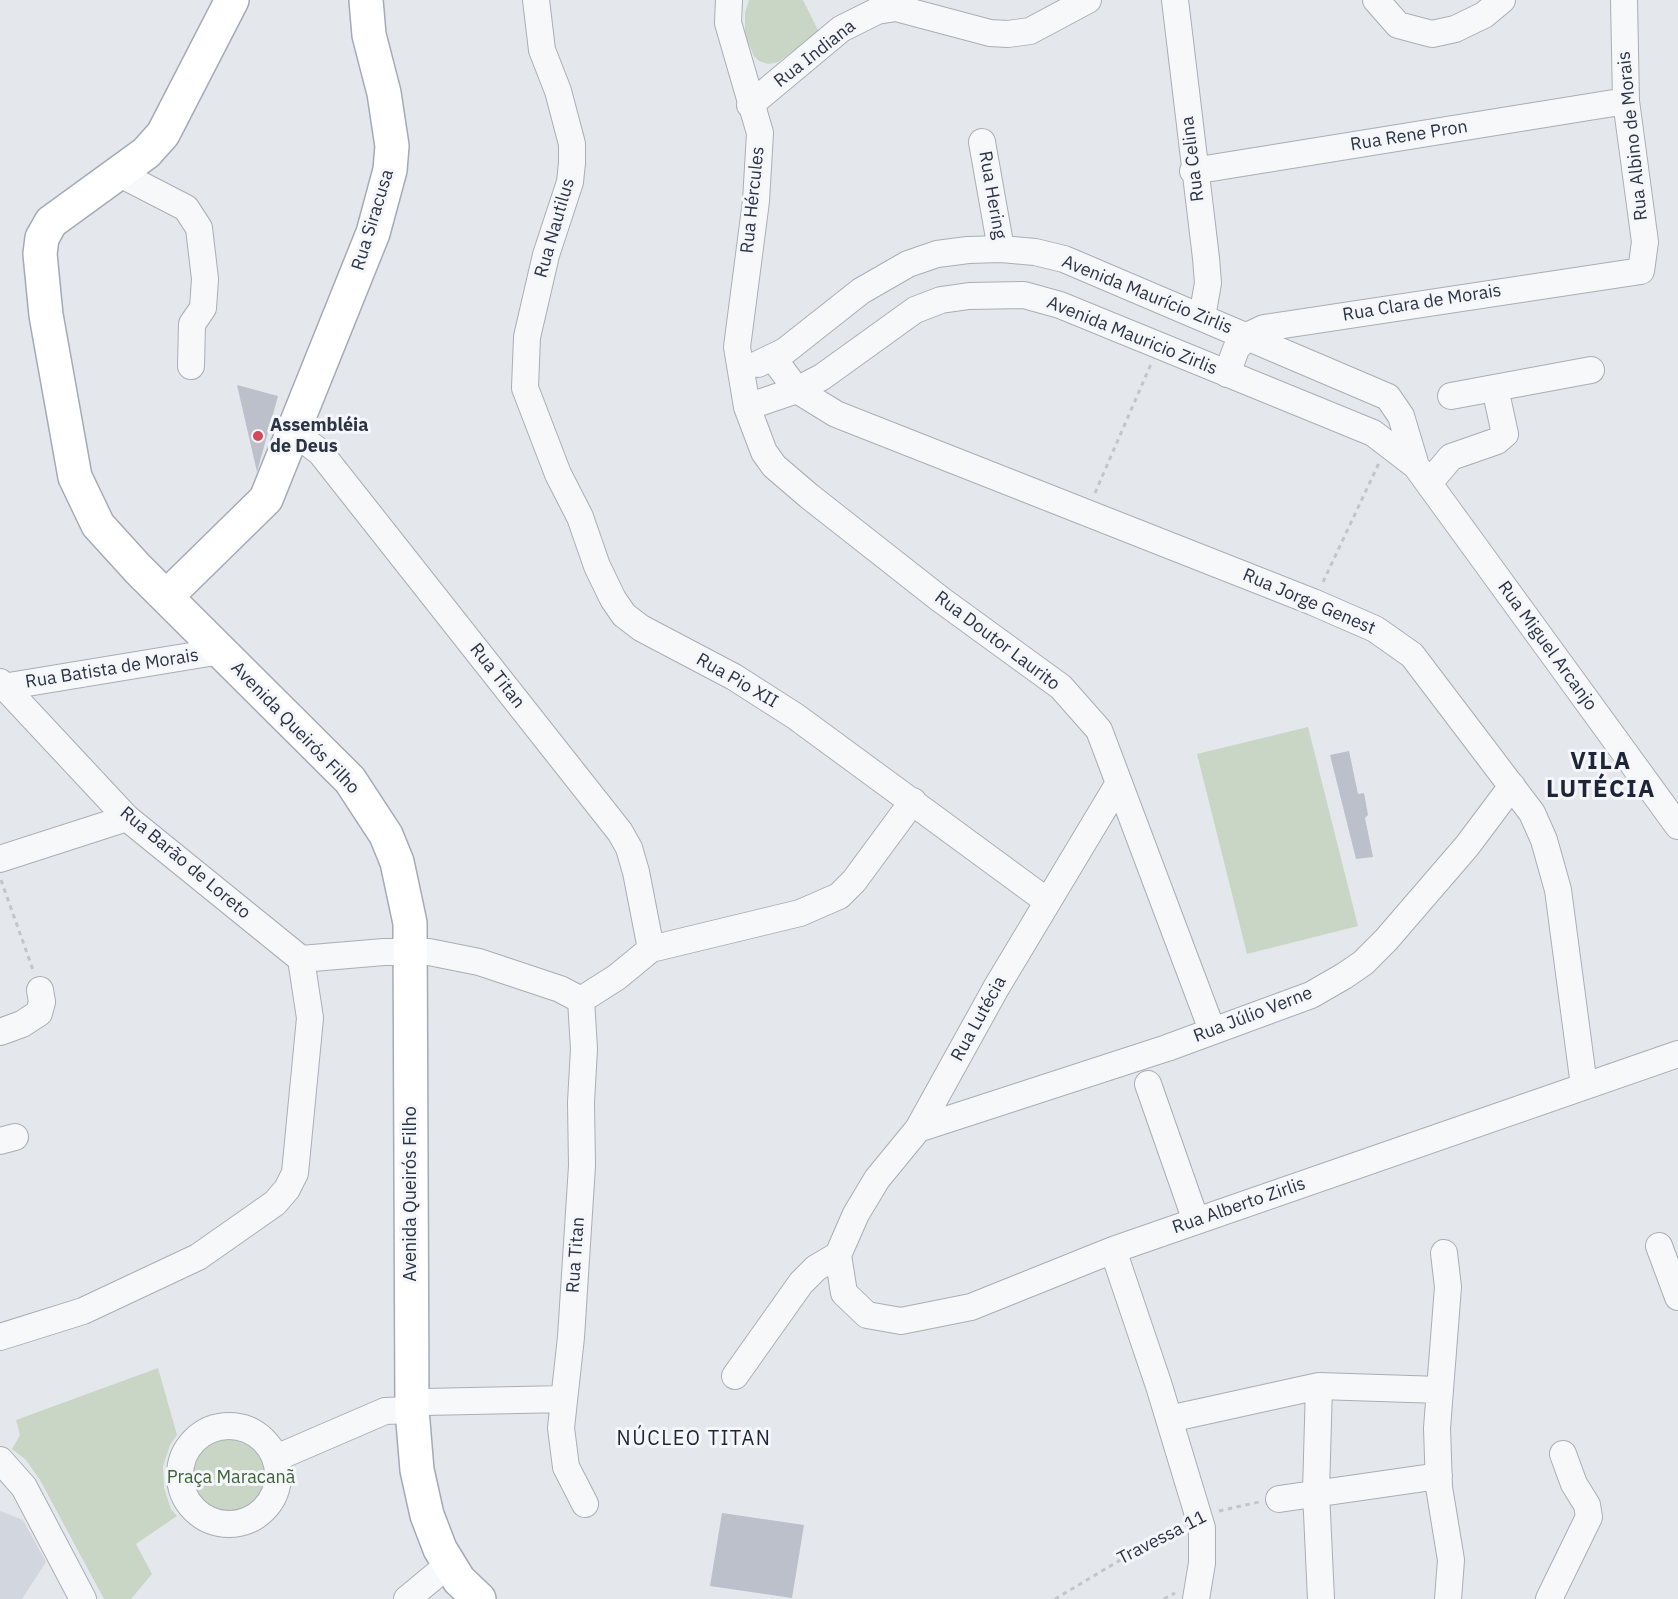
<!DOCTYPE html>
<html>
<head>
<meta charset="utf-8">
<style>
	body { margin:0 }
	canvas { display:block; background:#e4e7ec }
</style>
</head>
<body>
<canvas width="1678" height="1599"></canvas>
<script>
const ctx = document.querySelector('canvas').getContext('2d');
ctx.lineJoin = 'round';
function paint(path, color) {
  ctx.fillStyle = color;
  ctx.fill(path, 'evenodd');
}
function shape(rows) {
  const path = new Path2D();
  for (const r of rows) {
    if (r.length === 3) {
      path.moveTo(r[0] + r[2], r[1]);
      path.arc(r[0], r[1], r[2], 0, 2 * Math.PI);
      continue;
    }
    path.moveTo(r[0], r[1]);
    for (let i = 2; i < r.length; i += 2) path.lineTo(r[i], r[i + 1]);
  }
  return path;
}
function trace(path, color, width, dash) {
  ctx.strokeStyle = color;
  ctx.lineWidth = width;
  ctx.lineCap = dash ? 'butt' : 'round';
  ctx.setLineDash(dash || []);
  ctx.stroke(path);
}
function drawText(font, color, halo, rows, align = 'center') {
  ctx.font = font + ' "IBM Plex Sans",sans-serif';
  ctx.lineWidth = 6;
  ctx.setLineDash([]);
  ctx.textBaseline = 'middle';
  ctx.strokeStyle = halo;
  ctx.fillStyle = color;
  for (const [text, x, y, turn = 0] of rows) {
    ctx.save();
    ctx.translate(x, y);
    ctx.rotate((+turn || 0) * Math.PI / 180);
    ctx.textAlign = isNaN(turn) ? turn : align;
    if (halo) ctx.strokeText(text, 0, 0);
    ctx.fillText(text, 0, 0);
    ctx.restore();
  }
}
paint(shape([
	[0,1511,23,1520,46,1562,22,1599,0,1599]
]), '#d2d6de');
paint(shape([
	[749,0,803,0,819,32,778,62,768,64,759,61,754,56,745,35,745,13],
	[1308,727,1358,926,1247,954,1197,754],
	[158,1368,177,1435,170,1445,163,1466,164,1488,171,1509,177,1516,136,1544,152,1574,131,1599,104,1599,40,1480,26,1460,12,1449,20,1435,16,1420],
	[231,1478,39]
]), '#c9d6c5');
paint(shape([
	[237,385,278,396,257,472],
	[1349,751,1358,794,1364,793,1368,815,1365,818,1373,857,1356,859,1330,755],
	[722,1513,804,1525,792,1598,710,1586]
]), '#bbc0ca');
const minor = shape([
	[536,0,542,50,558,91,572,144,572,163,570,182,546,255,527,337,525,388,558,474,580,517,597,566,613,599,624,615,641,628,734,677,795,716,1047,901],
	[729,0,728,23,760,133,756,201,737,347,747,407,764,452,774,466,809,496,940,599,1061,687,1099,730,1212,1030],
	[1175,0,1206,258,1208,283,1202,317],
	[1376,0,1398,25,1432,34,1455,29,1484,15,1502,0],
	[750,105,841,29,877,11,896,8,990,33,1008,34,1030,31,1088,0],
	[982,142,1001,249],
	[1193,171,1626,101],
	[118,173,186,208,199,228,205,279,203,308,192,324,191,366],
	[773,358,797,390,836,414,1313,602,1375,629,1412,655,1532,813,1544,840,1558,890,1584,1086],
	[758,364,785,351,861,291,908,264,937,254,968,250,1001,249,1035,252,1064,259,1388,397,1401,416,1416,466],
	[1227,374,1236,349,1247,336,1264,328,1641,271,1645,242,1626,101,1624,0],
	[1451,396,1591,370],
	[747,407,797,390,822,377,915,310,941,300,969,296,1024,295,1060,305,1373,433,1416,466,1678,826],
	[292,431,320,452,620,832,629,848,636,872,651,949],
	[1429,483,1451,457,1497,441,1505,434,1495,388],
	[0,682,127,818,301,959,384,952,429,952,479,962,560,989,581,1000],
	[3,687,221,651],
	[0,859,127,818],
	[581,1000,584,1049,581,1102,582,1166,571,1337,561,1428,566,1467,585,1504],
	[581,1000,617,977,651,949,800,913,839,896,854,881,913,801],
	[0,1032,22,1024,39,1013,42,1002,40,990],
	[1148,1084,1196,1221],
	[918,1129,1167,1048,1311,995,1344,976,1363,963,1386,940,1467,846,1512,786],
	[0,1141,15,1137],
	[1659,1246,1678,1297],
	[1113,1250,1159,1386,1202,1528,1202,1563,1196,1599],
	[1444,1253,1448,1287,1437,1428,1439,1487,1451,1560,1448,1599],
	[838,1255,844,1293,867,1315,901,1321,971,1307,1113,1250,1678,1054],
	[838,1255,856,1214,877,1179,918,1129,996,988,1119,783],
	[0,1337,83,1311,198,1257,275,1203,287,1189,295,1173,310,1018,301,959],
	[735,1376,801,1283,816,1268,838,1255],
	[1319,1386,1316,1492,1321,1599],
	[1169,1419,1319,1386,1440,1390],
	[229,1475,49],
	[276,1458,385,1411,412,1410,425,1402,564,1399],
	[0,1460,24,1487,83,1599],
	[1279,1499,1439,1476],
	[407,1599,448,1565],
	[1549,1599,1589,1517,1587,1505,1574,1484,1563,1454]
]);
const major = shape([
	[232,0,163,134,146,153,51,222,42,238,40,254,46,315,75,477,98,525,138,569,350,780,386,835,397,862,410,923,412,1410,417,1470,427,1515,440,1549,459,1580,479,1599],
	[166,597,266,499,373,233,390,170,392,146,384,93,369,35,366,0]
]);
trace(minor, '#a9aeb7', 28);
trace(major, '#a3abb8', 36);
trace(shape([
	[1095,493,1151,364],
	[1323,582,1379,463],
	[1,880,33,970],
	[1219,1511,1259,1502],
	[1055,1599,1179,1525],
	[1164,1599,1175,1593]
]), '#c2c5cb', 3, [4.5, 4.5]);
trace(minor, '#f7f8fa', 26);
trace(major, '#fff', 33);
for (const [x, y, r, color] of [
	[258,436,6,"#d1495b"]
]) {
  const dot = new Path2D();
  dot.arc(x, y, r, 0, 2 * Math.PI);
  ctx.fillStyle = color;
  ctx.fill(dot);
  trace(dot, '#f4f6f9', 2);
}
drawText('18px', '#2b3445', '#f4f6f9', [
	["Rua Indiana",815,54,-38],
	["Rua Rene Pron",1409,136,-9],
	["Rua Albino de Morais",1633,136,-96],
	["Rua Celina",1193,159,-97],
	["Rua Hering",992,195,80],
	["Rua Hércules",753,200,-84],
	["Rua Siracusa",373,220,-73],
	["Rua Nautilus",555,228,-74],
	["Avenida Maurício Zirlis",1147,295,22],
	["Rua Clara de Morais",1422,303,-9],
	["Avenida Mauricio Zirlis",1132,336,22],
	["Rua Jorge Genest",1309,602,23],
	["Rua Doutor Laurito",997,641,37],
	["Rua Miguel Arcanjo",1547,646,54],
	["Rua Batista de Morais",112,669,-9],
	["Rua Titan",497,676,52],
	["Rua Pio XII",737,681,30],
	["Avenida Queirós Filho",295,728,46],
	["Rua Barão de Loreto",185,863,40],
	["Rua Júlio Verne",1253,1015,-21],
	["Rua Lutécia",979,1019,-61],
	["Avenida Queirós Filho",411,1194,-90],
	["Rua Alberto Zirlis",1239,1206,-19],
	["Rua Titan",576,1255,-86],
	["Travessa 11",1162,1538,-27]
]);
drawText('bold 18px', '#2b3445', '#f4f6f9', [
	["Assembléia",270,426],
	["de Deus",270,447]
], 'left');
drawText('18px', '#3f6138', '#f4f6f9', [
	["Praça Maracanã",231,1478]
]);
ctx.letterSpacing = '1.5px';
drawText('20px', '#1d2536', '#f4f6f9', [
	["NÚCLEO TITAN",694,1439]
]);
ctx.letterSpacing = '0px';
ctx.letterSpacing = '1.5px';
drawText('bold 24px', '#1d2536', '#f4f6f9', [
	["VILA",1601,762],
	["LUTÉCIA",1601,790]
]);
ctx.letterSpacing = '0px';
</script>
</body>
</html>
